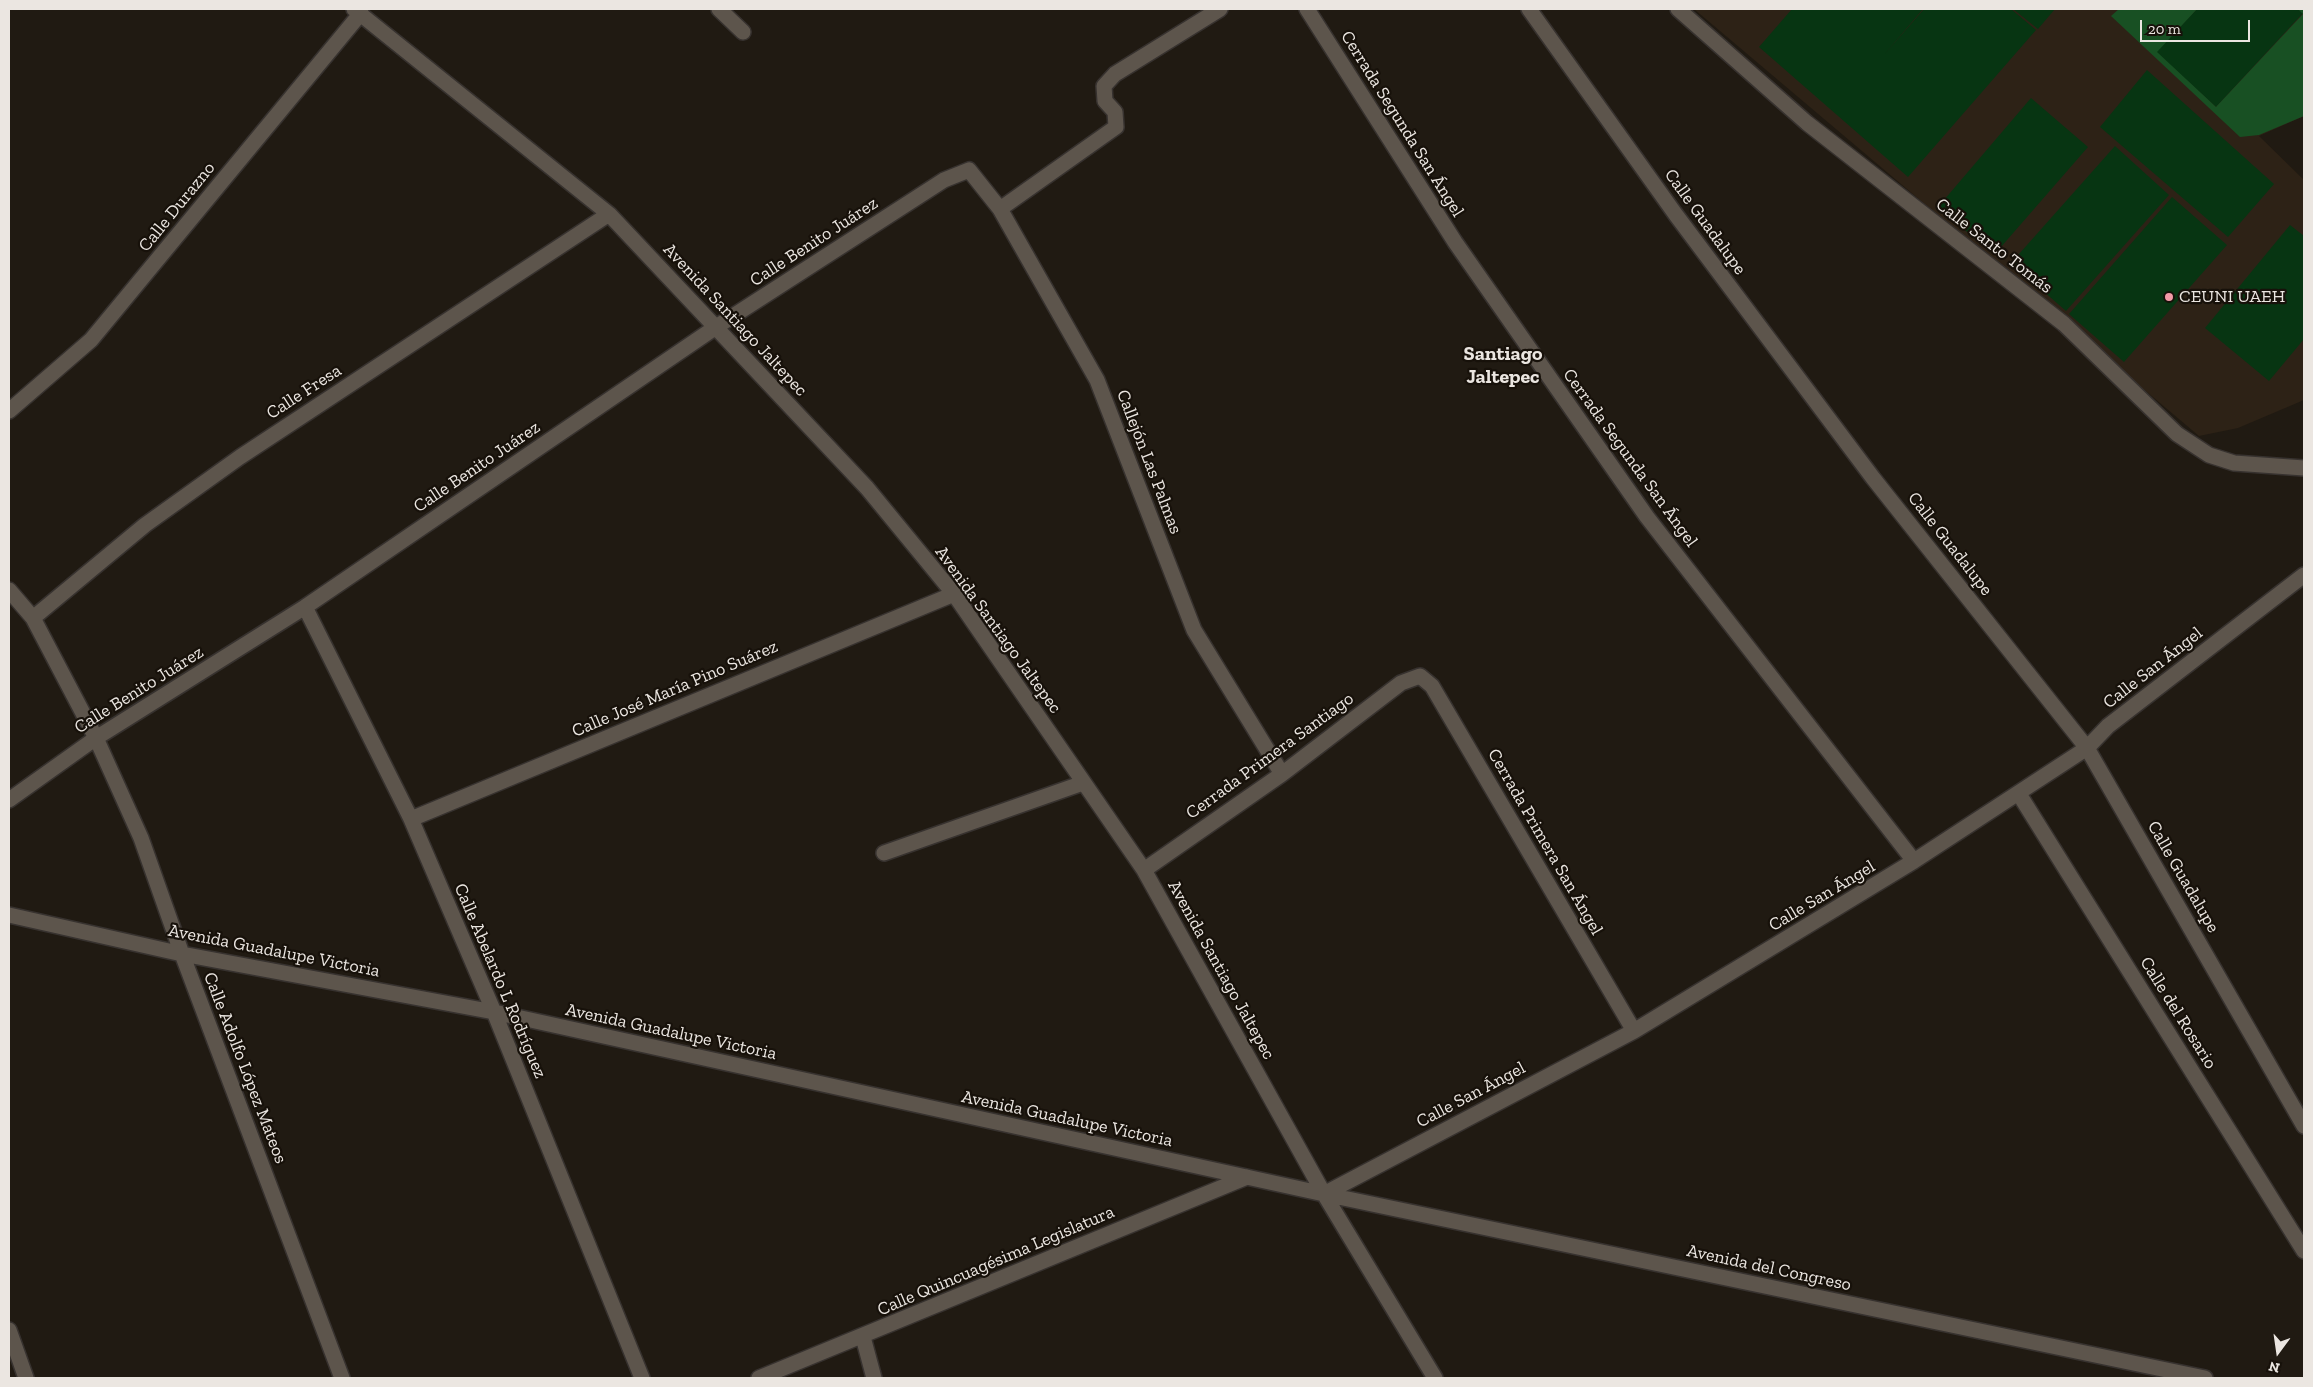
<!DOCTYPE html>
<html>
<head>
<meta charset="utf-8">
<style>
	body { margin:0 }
	#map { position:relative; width:2313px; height:1387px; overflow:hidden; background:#201a12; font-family:"Zilla Slab",serif }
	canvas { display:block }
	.frame { position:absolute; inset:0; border:10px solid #ebe6e1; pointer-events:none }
	.north { position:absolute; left:2253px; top:1327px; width:50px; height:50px; -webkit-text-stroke:4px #17110a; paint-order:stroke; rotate:194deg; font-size:14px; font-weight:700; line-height:20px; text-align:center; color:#ebe6e1 }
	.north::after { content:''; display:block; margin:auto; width:18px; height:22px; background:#ebe6e1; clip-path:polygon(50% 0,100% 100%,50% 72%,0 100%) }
	.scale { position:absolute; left:2140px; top:20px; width:110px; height:22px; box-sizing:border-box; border:2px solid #ebe6e1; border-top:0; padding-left:6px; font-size:15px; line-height:18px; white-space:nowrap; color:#ebe6e1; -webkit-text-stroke:4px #17110a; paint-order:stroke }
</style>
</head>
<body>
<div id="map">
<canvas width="2313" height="1387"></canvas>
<div class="frame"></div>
<div class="north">N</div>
<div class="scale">20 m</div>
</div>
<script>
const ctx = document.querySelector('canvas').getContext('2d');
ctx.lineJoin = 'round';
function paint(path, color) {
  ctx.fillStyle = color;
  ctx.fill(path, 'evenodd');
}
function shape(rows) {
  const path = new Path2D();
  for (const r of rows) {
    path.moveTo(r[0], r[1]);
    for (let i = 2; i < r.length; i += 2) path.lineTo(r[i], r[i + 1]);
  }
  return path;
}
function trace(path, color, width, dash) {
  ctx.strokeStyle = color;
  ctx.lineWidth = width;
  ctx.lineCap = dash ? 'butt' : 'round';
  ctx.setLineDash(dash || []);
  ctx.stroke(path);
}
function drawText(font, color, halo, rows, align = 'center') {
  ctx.font = font + ' "Zilla Slab",serif';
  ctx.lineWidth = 4.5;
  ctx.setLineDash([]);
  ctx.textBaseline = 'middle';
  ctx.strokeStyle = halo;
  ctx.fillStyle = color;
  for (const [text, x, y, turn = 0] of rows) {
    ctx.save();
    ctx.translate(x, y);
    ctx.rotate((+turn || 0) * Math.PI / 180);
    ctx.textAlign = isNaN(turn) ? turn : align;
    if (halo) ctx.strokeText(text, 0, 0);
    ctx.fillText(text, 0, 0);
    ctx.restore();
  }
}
paint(shape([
	[1694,9,2304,9,2304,116,2259,136,2304,180,2304,400,2238,428,2199,436]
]), '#2d2216');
paint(shape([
	[1792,9,1923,9,1883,56,1924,9,2011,9,2036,30,1908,177,1759,47],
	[2013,9,2055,9,2038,29],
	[2197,9,2298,9,2303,13,2216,107,2156,52],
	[2147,70,2274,184,2228,237,2100,127],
	[2031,98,2088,147,1994,255,1938,207],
	[2115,146,2169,195,2066,311,2011,263],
	[2172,197,2227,245,2124,362,2069,314],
	[2290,225,2304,236,2304,339,2269,381,2205,328]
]), '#073512');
paint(shape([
	[2119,9,2197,9,2157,52,2216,107,2303,14,2298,9,2304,9,2304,116,2259,135,2240,137,2111,16]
]), '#185023');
const minor = shape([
	[354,9,609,214,867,488,954,594,1144,870,1324,1194,1435,1378],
	[719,9,743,32],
	[1307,9,1455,242,1647,517,1914,861],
	[1529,9,1676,215,1873,478,2087,748,2304,1126],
	[1678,9,1807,123,2064,324,2177,434,2209,455,2234,463,2304,468],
	[1000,209,1116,127,1115,112,1105,101,1104,86,1115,74,1220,9],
	[9,411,91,340,361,13],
	[9,590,33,618,96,738,141,838,182,954,342,1378],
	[305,607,411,819,494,1012,642,1378],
	[33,618,145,525,240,457,609,214],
	[2019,794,2304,1251],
	[9,800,96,738,305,607,716,327,944,180,969,170,1000,209,1097,380,1194,630,1282,774],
	[411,819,954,594],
	[884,853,1083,783],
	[1144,870,1282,774,1401,683,1420,676,1432,686,1634,1031],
	[9,915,182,954,494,1012,1324,1194,2205,1378],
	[1324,1194,1634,1031,1914,861,2087,748,2108,726,2304,575],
	[9,1330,26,1378],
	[863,1337,874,1378],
	[759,1378,1247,1177]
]);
trace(minor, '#37322f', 18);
trace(minor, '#5d554c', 15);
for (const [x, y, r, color] of [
	[2169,297,5,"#f39aa7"]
]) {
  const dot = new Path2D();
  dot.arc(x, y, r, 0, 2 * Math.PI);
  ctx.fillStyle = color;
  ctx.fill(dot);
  trace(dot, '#17110a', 2);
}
drawText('18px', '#ebe6e1', '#17110a', [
	["Cerrada Segunda San Ángel",1402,124,58],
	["Calle Durazno",177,207,-51],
	["Calle Guadalupe",1705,222,54],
	["Calle Benito Juárez",814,242,-33],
	["Calle Santo Tomás",1994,246,38],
	["Avenida Santiago Jaltepec",735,320,47],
	["Calle Fresa",304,392,-33],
	["Cerrada Segunda San Ángel",1630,458,54],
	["Callejón Las Palmas",1149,462,69],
	["Calle Benito Juárez",477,467,-34],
	["Calle Guadalupe",1950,544,52],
	["Avenida Santiago Jaltepec",998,630,54],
	["Calle San Ángel",2153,668,-38],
	["Calle José María Pino Suárez",675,689,-23],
	["Calle Benito Juárez",139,690,-32],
	["Cerrada Primera Santiago",1270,756,-36],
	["Cerrada Primera San Ángel",1545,842,60],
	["Calle Guadalupe",2183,877,60],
	["Calle San Ángel",1822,896,-31],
	["Avenida Guadalupe Victoria",274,951,11],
	["Avenida Santiago Jaltepec",1221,970,61],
	["Calle Abelardo L Rodríguez",500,981,67],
	["Calle del Rosario",2178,1013,58],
	["Avenida Guadalupe Victoria",671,1032,12],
	["Calle Adolfo López Mateos",245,1068,69],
	["Calle San Ángel",1471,1095,-28],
	["Avenida Guadalupe Victoria",1067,1119,12],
	["Calle Quincuagésima Legislatura",996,1261,-23],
	["Avenida del Congreso",1769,1268,12]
]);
drawText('18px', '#ebe6e1', '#17110a', [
	["CEUNI UAEH",2179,297]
], 'left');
drawText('bold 20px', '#ebe6e1', '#17110a', [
	["Santiago",1503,354],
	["Jaltepec",1503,377]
]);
</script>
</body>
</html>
